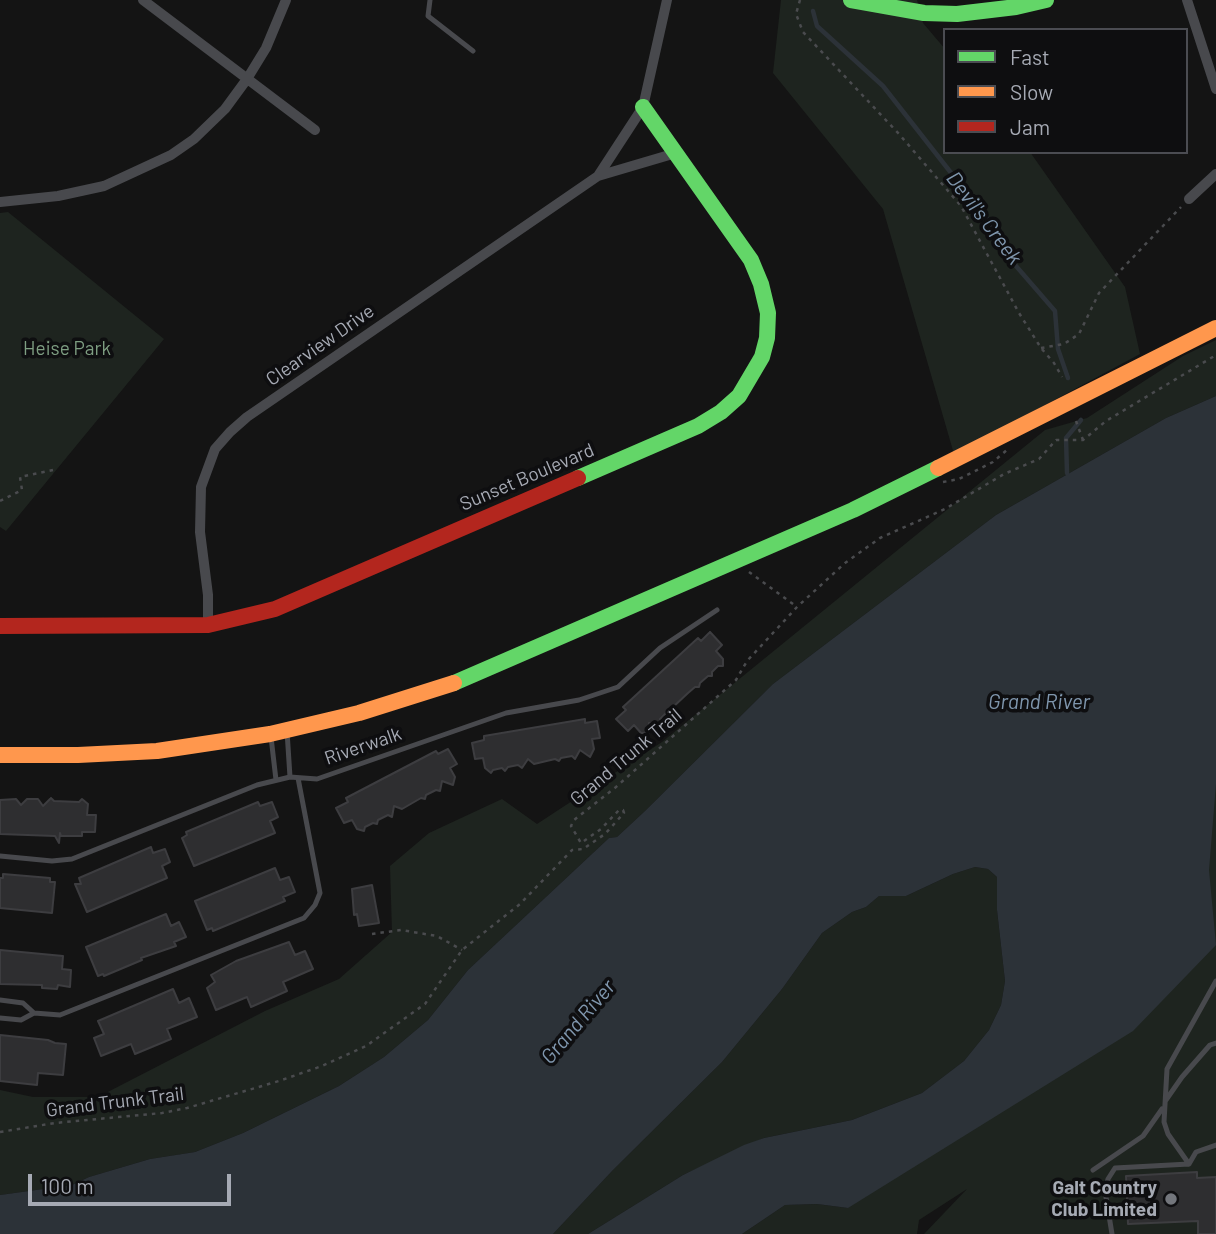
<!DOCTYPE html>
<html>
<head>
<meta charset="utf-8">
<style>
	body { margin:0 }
	#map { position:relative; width:1216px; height:1234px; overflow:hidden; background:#141414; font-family:Barlow,sans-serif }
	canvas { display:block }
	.legend { position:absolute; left:943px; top:28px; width:245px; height:126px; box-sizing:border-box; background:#0e0e10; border:2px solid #4b4c52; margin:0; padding:9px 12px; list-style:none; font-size:21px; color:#a6aab4 }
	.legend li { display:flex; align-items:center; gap:14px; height:35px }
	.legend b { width:35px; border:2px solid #4b4c52 }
	.scale { position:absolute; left:28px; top:1174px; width:203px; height:32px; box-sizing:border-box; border:4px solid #a6aab4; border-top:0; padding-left:9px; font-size:21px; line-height:24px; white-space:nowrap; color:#a6aab4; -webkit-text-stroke:5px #0e0e10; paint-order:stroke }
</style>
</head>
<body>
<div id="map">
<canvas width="1216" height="1234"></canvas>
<ul class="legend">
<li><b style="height:9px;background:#63d668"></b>Fast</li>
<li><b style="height:9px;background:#ff974d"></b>Slow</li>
<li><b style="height:9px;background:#b3261e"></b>Jam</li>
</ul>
<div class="scale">100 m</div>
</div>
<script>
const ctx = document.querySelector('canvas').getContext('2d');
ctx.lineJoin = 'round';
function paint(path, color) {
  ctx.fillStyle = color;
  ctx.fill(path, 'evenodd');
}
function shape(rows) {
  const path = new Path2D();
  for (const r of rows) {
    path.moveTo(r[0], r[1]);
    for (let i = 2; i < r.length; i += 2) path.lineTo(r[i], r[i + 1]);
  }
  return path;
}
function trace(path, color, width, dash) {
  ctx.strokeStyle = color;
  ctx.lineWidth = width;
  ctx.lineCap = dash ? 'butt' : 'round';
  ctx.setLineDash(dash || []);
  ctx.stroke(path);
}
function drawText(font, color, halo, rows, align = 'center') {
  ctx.font = font + ' Barlow,sans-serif';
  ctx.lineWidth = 7;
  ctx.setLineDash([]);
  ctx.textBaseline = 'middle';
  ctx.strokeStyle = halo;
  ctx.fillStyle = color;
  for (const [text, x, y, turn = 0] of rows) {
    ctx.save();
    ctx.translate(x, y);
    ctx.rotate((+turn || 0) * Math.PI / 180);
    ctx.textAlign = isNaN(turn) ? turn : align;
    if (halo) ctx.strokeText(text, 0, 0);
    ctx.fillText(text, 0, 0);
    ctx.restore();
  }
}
paint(shape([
	[781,0,917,0,923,23,945,49,945,152,1030,152,1125,287,1140,354,954,454,883,209,773,73],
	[8,212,164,339,6,531,0,527,0,213],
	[1216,340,1216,396,1166,418,996,515,773,684,645,811,617,837,609,838,468,970,428,1020,384,1057,339,1086,243,1133,195,1152,150,1159,89,1177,72,1185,0,1195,0,1090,33,1097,98,1097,265,1011,339,979,392,932,390,866,429,833,502,799,537,824,662,742,1045,430,1087,418,1183,356],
	[1216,762,1216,1234,924,1234,967,1189,919,1220,917,1234,742,1234,785,1205,817,1204,848,1208],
	[975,867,988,869,997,877,997,910,1005,981,1001,1005,989,1030,964,1061,922,1093,852,1120,764,1138,683,1175,588,1234,553,1234,613,1170,722,1062,782,989,822,933,852,912,866,907,879,896,906,896,953,874]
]), '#1e241f');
paint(shape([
	[1216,396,1216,784,1209,870,1216,945,1133,1031,848,1208,817,1204,785,1205,742,1234,588,1234,683,1175,744,1145,764,1138,852,1120,922,1093,964,1061,989,1030,1001,1005,1005,981,997,910,997,877,988,869,975,867,953,874,906,896,879,896,866,907,852,912,822,933,782,989,722,1062,613,1170,553,1234,0,1234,0,1195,72,1185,89,1177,150,1159,195,1152,243,1133,339,1086,384,1057,428,1020,468,970,609,838,617,837,645,811,773,684,996,515,1166,418]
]), '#2c3238');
trace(shape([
	[813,11,817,26,883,86,988,220,1016,266,1055,311,1058,349,1068,378],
	[1067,473,1066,438,1081,420]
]), '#2c3238', 4.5);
const building = shape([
	[710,632,722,645,716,651,723,659,723,666,718,666,712,672,712,676,708,676,700,683,699,687,695,687,688,693,672,708,672,713,667,712,660,719,660,724,649,723,649,733,641,733,634,725,628,731,616,719,626,710,623,707,698,638,701,641,710,632],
	[585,719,585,723,597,721,600,738,592,739,594,749,590,757,580,750,575,759,572,756,561,758,559,761,555,759,534,764,528,759,522,768,518,765,508,767,505,771,502,768,493,770,491,773,485,768,483,758,475,759,472,743,484,740,484,736,585,719],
	[448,749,457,764,450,768,455,777,453,785,442,781,440,791,436,790,426,795,425,799,421,798,402,809,394,806,392,817,388,815,378,820,377,824,373,823,365,827,364,831,357,829,352,820,344,823,336,808,348,802,346,798,436,751,438,754,448,749],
	[51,798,54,801,79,802,82,799,88,804,87,815,96,815,95,832,82,832,82,836,61,836,60,833,59,843,55,836,0,834,0,800,16,799,21,805,27,799,38,799,43,806,51,798],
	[258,802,260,806,272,802,278,817,270,821,275,833,194,866,182,838,187,835,186,832,258,802],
	[151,847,153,853,165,849,170,862,162,866,167,878,87,912,75,884,81,884,79,878,151,847],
	[275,868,280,880,289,877,295,892,283,897,285,901,213,931,212,928,207,930,195,901,275,868],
	[3,874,50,878,50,882,55,882,52,913,0,908,0,878,3,878,3,874],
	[372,885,379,923,359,926,357,914,354,915,352,889,372,885],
	[166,914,171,926,179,922,186,937,174,942,176,946,141,958,142,960,104,976,103,974,98,976,86,947,166,914],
	[289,942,295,955,305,951,313,969,283,982,287,991,251,1007,247,997,216,1010,207,988,215,982,211,975,236,961,289,942],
	[0,950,63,956,62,969,71,970,70,987,58,985,57,989,42,988,42,985,0,984,0,950],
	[173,989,179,1003,189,998,197,1017,167,1029,171,1039,135,1054,131,1044,101,1056,94,1038,104,1034,98,1021,173,989],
	[0,1035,48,1040,55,1043,66,1044,63,1075,38,1073,37,1085,0,1081,0,1035],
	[1197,1172,1197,1178,1216,1177,1216,1234,1198,1234,1198,1221,1128,1224,1126,1176,1197,1172]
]);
paint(building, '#2e2e30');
trace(building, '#3d3d40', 2);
trace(shape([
	[800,0,796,14,803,32,899,134,961,206,1019,313,1041,348,1054,363,1062,377],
	[1041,348,1064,344,1079,334,1099,293,1181,207],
	[1076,421,1083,440],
	[943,482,959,479,993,462,1008,449],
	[0,501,22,490,20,477,53,470],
	[749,572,797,607],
	[372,934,401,930,437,936,462,950],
	[0,1132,55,1123,162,1113,187,1108,279,1081,322,1066,366,1046,425,1004,462,950,520,904,572,850,583,849,605,834,624,813,623,810,619,810,601,829,581,843,571,826,574,820,616,787,736,680,747,661,797,607,845,563,880,538,945,509,1004,474,1039,459,1056,440,1083,440,1106,421,1216,355]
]), '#4a4b4e', 2.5, [3.5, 5]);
trace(shape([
	[430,0,428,16,473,51],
	[287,731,290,777],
	[271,737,276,780],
	[0,856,52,861,72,859,257,785,290,777,317,779,506,713,579,700,618,687,660,648,717,610],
	[0,1000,23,1003,34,1013],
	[0,1018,21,1020,34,1013,60,1015,304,918,315,905,320,893,298,778],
	[1166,1100,1182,1077,1210,1045,1216,1043],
	[1189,1164,1168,1134,1164,1122,1167,1069,1216,981],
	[1189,1164,1196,1152,1216,1145],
	[1093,1170,1143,1136,1162,1109],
	[1112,1234,1105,1191,1108,1179,1115,1168,1189,1164]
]), '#48494d', 5);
trace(shape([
	[143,0,315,130],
	[1187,0,1216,89],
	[598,176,643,107,667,0],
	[1189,199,1216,174],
	[0,202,58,196,104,186,171,155,194,139,225,109,247,79,266,48,286,0],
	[208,625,208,595,200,532,201,487,215,449,230,432,247,417,598,176,676,153]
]), '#48494d', 10);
trace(shape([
	[851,0,924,13,957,14,1016,7,1046,0],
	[578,478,698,426,721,412,739,396,762,357,767,338,768,313,761,284,751,260,643,107],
	[454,683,853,510,938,468]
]), '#63d668', 16);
trace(shape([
	[938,468,1216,328],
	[0,755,78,755,157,751,270,734,359,713,454,683]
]), '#ff974d', 16);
trace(shape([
	[0,626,208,625,275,609,578,478]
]), '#b3261e', 16);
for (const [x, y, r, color] of [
	[1171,1199,7,"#73767c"]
]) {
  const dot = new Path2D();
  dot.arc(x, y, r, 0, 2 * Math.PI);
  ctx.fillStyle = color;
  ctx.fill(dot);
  trace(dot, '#0e0e10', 2.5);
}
drawText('19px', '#a6aab4', '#0e0e10', [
	["Clearview Drive",320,345,-35],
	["Sunset Boulevard",527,477,-23],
	["Riverwalk",363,746,-19],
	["Grand Trunk Trail",626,757,-40],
	["Grand Trunk Trail",115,1102,-7]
]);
drawText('19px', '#7e9e82', '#0e0e10', [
	["Heise Park",67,349]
]);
drawText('bold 19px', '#a6aab4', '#0e0e10', [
	["Galt Country",1157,1188],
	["Club Limited",1157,1210]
], 'right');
drawText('italic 21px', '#7f96ad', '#0e0e10', [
	["Devil's Creek",984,218,53],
	["Grand River",1039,702],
	["Grand River",578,1022,-50]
]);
</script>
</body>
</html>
